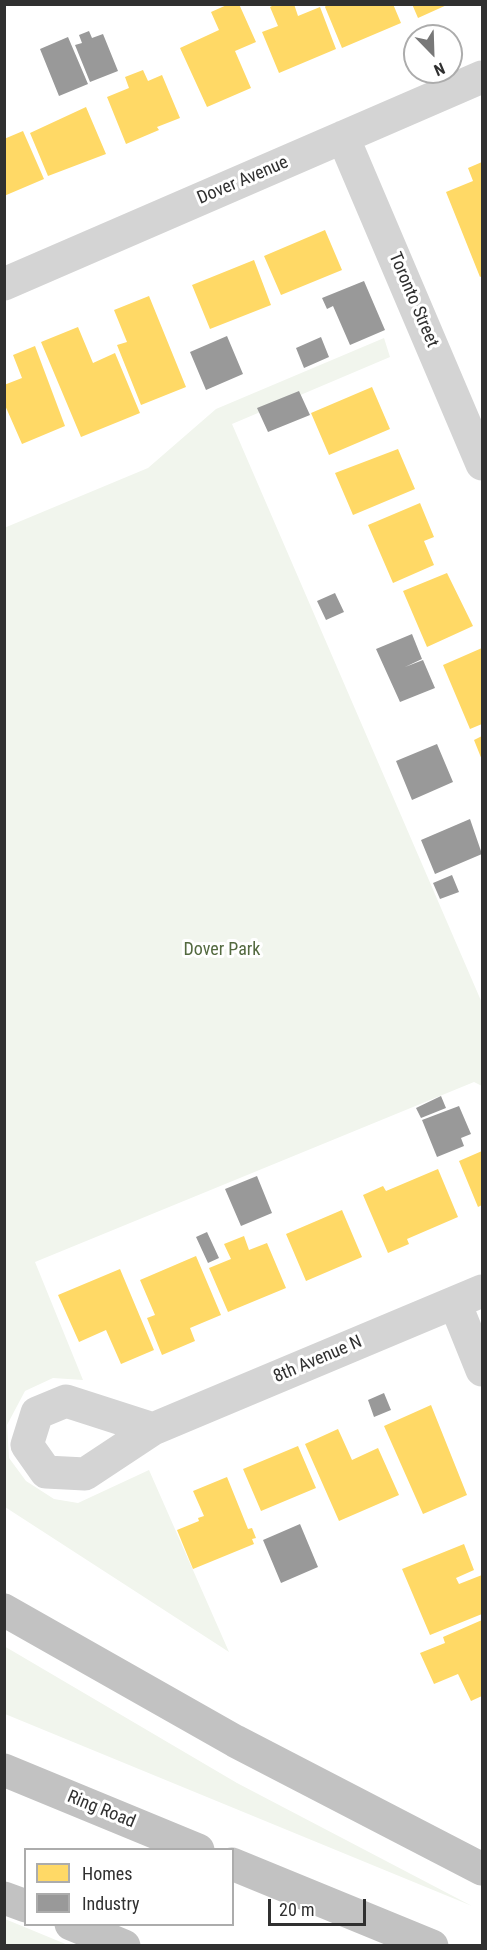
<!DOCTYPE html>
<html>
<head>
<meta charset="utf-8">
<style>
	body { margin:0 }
	#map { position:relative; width:487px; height:1950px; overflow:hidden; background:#fff; font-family:"Roboto Condensed",sans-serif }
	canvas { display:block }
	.frame { position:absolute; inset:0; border:6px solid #303030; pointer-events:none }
	.legend { position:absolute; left:24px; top:1848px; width:210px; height:78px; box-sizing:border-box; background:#fff; border:2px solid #acacac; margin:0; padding:8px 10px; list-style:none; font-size:18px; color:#303030 }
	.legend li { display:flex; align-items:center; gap:12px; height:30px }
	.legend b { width:30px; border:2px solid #acacac }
	.north { position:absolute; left:403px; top:24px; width:60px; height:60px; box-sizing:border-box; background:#fff; border:2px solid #acacac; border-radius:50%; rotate:157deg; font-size:16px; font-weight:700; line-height:24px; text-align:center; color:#303030 }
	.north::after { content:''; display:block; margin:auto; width:21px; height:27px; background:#787878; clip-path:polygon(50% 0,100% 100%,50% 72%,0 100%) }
	.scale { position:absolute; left:268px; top:1899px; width:98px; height:27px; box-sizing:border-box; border:3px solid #303030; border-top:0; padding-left:8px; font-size:18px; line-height:21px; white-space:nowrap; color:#303030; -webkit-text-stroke:4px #fff; paint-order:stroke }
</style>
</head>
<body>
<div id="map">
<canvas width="487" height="1950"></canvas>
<div class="frame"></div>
<ul class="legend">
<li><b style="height:16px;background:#ffd966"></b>Homes</li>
<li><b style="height:16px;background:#999"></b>Industry</li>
</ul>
<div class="north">N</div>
<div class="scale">20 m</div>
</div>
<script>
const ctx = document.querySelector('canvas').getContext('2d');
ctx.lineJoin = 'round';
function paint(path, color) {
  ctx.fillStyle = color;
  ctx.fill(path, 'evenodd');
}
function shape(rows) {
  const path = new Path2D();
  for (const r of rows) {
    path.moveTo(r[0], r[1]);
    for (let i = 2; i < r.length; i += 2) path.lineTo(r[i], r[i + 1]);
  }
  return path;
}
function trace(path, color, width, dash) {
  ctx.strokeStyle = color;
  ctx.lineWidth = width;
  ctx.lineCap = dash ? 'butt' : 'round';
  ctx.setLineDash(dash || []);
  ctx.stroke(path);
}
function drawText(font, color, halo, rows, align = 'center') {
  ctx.font = font + ' "Roboto Condensed",sans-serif';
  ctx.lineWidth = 6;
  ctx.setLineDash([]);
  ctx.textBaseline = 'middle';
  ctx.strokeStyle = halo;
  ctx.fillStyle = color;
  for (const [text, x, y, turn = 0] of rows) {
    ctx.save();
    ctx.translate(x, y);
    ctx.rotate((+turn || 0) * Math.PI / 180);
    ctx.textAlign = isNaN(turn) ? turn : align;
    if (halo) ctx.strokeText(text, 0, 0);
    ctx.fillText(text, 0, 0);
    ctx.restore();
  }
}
paint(shape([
	[384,338,390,357,232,424,482,1003,482,1086,474,1082,35,1262,83,1380,53,1378,25,1391,7,1425,9,1458,26,1481,54,1499,78,1503,149,1470,229,1652,5,1507,4,528,148,468,216,409],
	[4,1646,237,1783,472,1906,5,1714],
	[5,1919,68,1945,5,1945]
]), '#f1f5ed');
paint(shape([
	[229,4,239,4,256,42,235,51,251,88,207,107,180,48,219,30,211,12],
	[276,4,294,4,298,16,320,7,336,49,279,73,262,32,278,26,270,7],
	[327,4,393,4,401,23,342,48,325,7],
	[412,4,449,4,418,18],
	[143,70,148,81,162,75,180,118,157,127,159,130,126,144,107,97,129,88,125,77],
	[86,107,106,154,48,176,30,133],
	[23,131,44,179,4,196,4,139],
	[482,162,482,276,480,277,446,192,473,181,468,168],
	[325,230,342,270,281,295,264,256],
	[254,260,271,305,210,329,192,285],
	[149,296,186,387,141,405,117,345,127,342,114,310],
	[78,327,93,363,115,353,140,413,81,437,41,342],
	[35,346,65,426,22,444,4,403,4,385,22,378,13,355],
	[372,387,390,429,329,455,311,413],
	[398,449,415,489,353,515,335,473],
	[420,503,434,537,424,541,434,565,393,583,368,525],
	[447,573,473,626,427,647,403,591],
	[482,648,482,724,470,729,443,665],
	[482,736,482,760,474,740],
	[482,1151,482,1205,478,1207,459,1161],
	[438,1169,458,1217,407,1239,409,1244,388,1253,363,1195,383,1186,386,1191],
	[342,1210,362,1257,306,1281,286,1234],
	[244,1236,249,1250,267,1243,286,1288,228,1312,209,1268,231,1259,224,1244],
	[196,1256,221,1315,190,1328,195,1341,162,1355,147,1318,155,1315,140,1280],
	[120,1269,154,1350,121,1364,106,1330,79,1342,58,1295],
	[431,1405,467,1495,423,1514,384,1426],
	[338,1429,352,1460,378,1448,399,1495,339,1521,305,1444],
	[298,1446,316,1488,261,1511,243,1469],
	[227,1477,248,1529,252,1528,256,1538,252,1539,254,1544,193,1569,177,1530,199,1521,198,1518,204,1516,193,1491],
	[464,1544,474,1570,456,1578,459,1584,482,1575,482,1614,430,1635,402,1569],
	[482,1620,482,1696,471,1701,458,1674,434,1684,420,1653,445,1643,443,1637]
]), '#ffd966');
paint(shape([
	[89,31,92,38,103,34,118,71,90,82,75,45,82,43,79,35],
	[68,37,88,84,59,96,40,49],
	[364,281,385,330,350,345,333,306,327,309,322,298],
	[227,336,243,374,206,390,190,352],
	[321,337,329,357,304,368,296,348],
	[299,391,310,415,268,432,257,408],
	[335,593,344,612,326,620,317,601],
	[412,634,422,659,405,667,423,660,435,688,400,702,376,649],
	[437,744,453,782,412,800,396,761],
	[470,819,482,854,435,874,421,840],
	[452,875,459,892,440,899,433,883],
	[441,1096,446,1108,421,1118,416,1108],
	[459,1106,471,1134,461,1138,464,1146,437,1157,422,1120],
	[257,1176,272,1213,241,1226,225,1189],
	[207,1232,219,1258,208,1263,196,1237],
	[384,1393,391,1410,374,1417,368,1400],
	[300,1524,318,1567,281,1583,263,1540]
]), '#999');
trace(shape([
	[343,137,482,464],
	[4,284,482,77],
	[455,1303,482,1370],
	[153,1429,66,1401,37,1413,27,1445,46,1472,85,1474,153,1429,482,1291]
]), '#d4d4d4', 33);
trace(shape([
	[4,1610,235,1741,482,1869],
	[4,1770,198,1850],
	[232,1864,432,1946],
	[4,1898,26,1906],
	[71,1924,124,1946]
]), '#c2c2c2', 33);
drawText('18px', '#303030', '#fff', [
	["Dover Avenue",243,181,-23],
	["Toronto Street",413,300,67],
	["8th Avenue N",318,1360,-23],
	["Ring Road",101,1810,22]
]);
drawText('18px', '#53693f', '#fff', [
	["Dover Park",222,950]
]);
</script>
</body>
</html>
